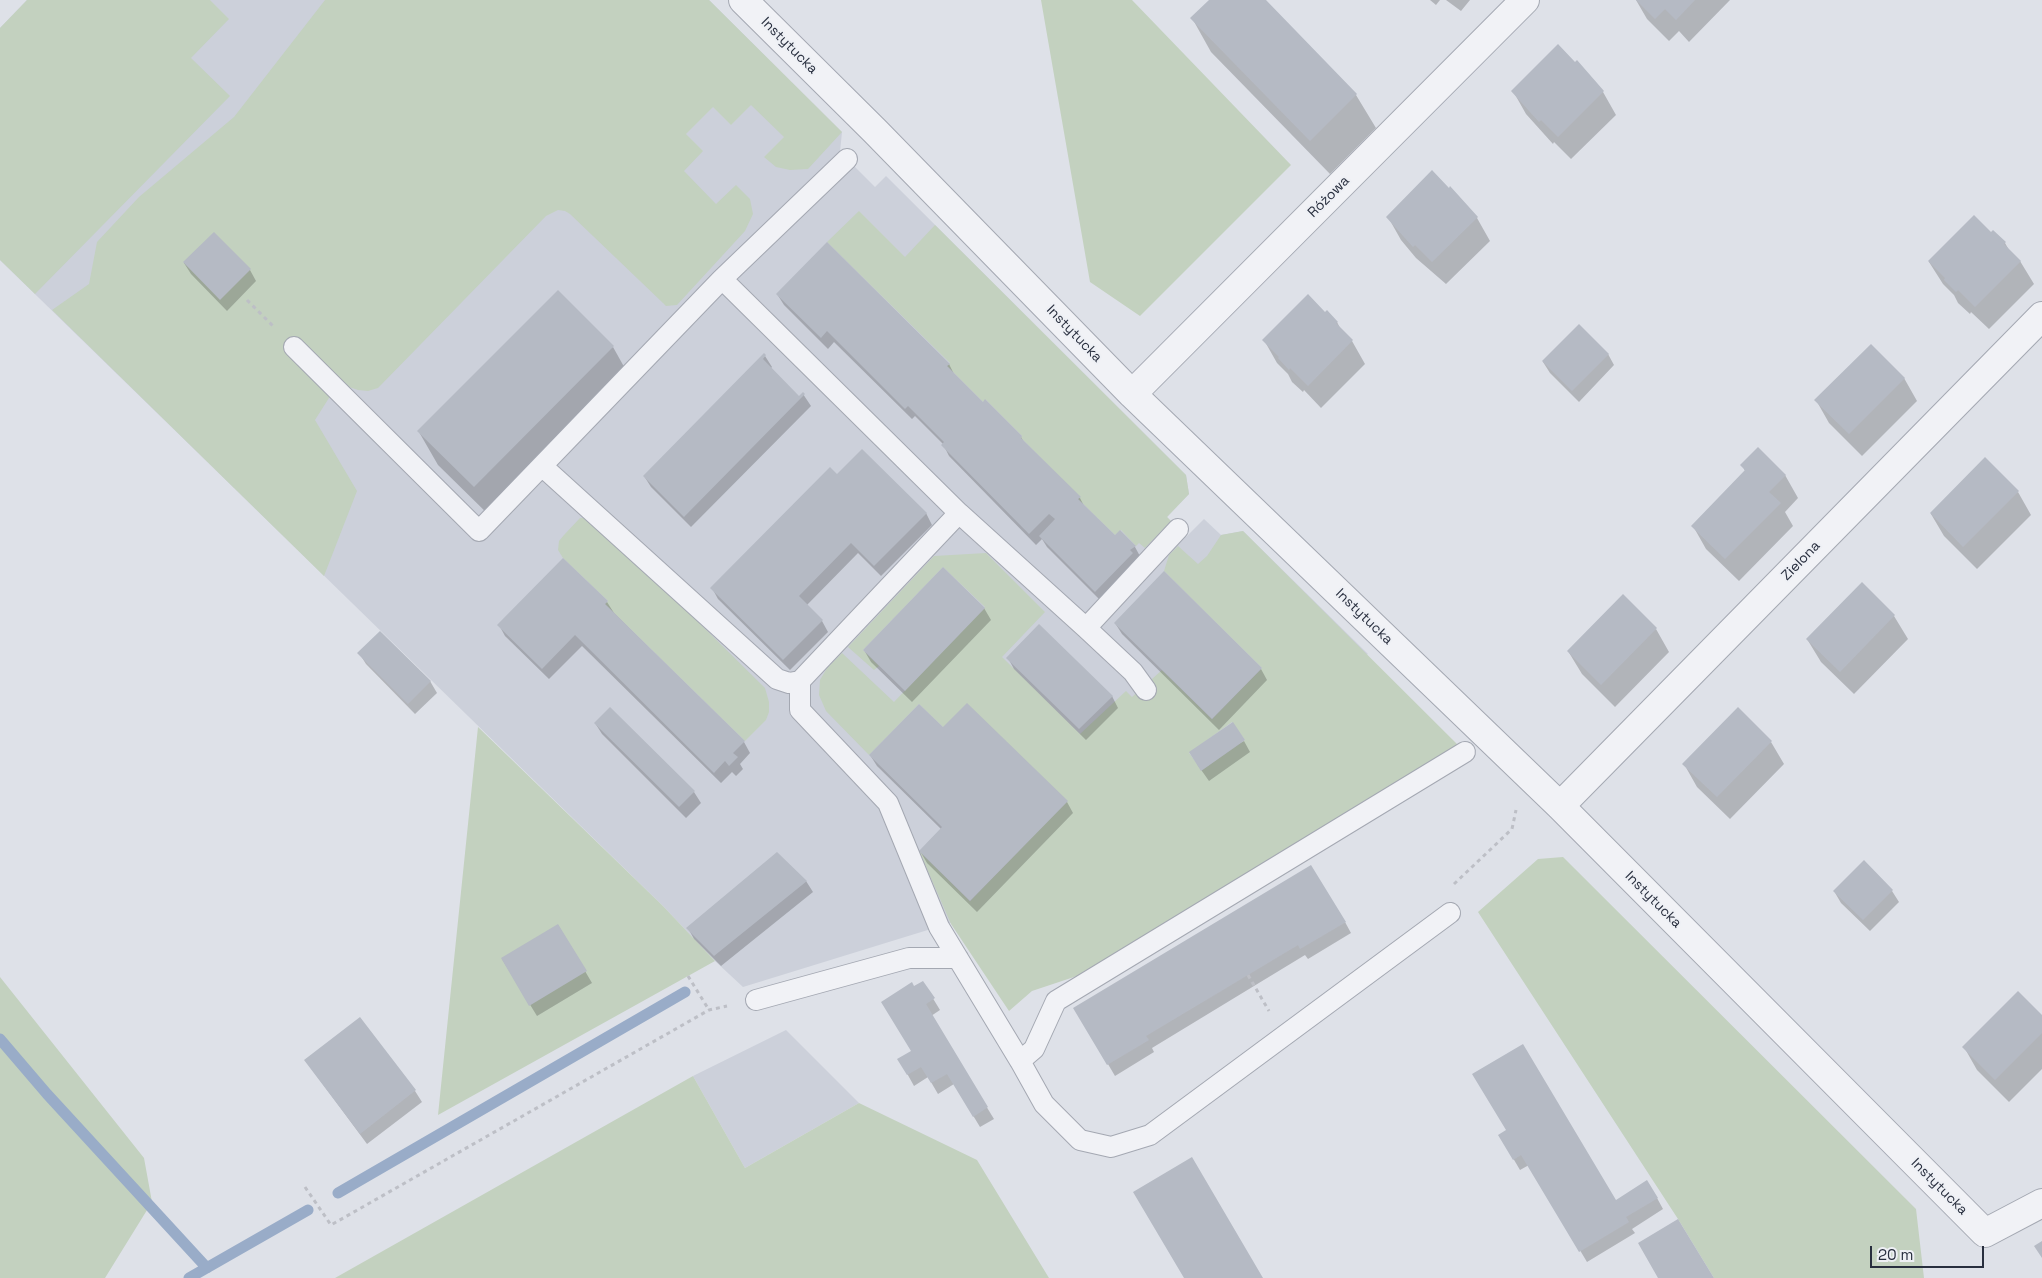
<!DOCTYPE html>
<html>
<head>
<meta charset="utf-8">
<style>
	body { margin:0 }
	#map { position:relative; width:2042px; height:1278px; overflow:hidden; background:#dee1e8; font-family:"Space Grotesk",sans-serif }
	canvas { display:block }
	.scale { position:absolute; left:1870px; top:1246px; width:114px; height:22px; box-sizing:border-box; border:2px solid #282e3e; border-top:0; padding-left:6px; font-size:15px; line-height:18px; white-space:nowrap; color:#282e3e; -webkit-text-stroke:4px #eef0f5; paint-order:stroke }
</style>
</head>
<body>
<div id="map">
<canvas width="2042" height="1278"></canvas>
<div class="scale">20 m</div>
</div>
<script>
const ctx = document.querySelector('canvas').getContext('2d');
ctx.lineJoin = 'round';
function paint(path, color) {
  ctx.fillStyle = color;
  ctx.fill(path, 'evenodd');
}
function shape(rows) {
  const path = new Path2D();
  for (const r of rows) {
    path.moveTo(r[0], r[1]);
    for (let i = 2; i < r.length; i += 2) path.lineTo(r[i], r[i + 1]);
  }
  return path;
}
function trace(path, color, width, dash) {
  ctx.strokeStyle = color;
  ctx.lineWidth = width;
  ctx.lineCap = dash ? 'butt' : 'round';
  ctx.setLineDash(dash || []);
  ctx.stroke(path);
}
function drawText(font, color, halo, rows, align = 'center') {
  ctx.font = font + ' "Space Grotesk",sans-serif';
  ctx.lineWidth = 4;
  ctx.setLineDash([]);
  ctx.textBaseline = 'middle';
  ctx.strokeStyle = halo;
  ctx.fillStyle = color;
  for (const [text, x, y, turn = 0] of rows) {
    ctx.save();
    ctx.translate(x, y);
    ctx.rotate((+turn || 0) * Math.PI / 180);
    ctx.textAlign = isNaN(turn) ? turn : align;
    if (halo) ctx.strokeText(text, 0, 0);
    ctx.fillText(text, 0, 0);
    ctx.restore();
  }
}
paint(shape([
	[27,0,709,0,842,132,840,152,875,187,886,176,1186,475,1189,494,1167,517,1186,537,1204,519,1221,535,1243,531,1368,654,1012,904,743,987,715,961,663,906,0,260,0,28],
	[786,1030,859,1103,745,1168,693,1076]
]), '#ccd0da');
paint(shape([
	[27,0,210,0,229,19,191,58,230,96,35,294,0,260,0,28],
	[325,0,709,0,842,132,808,169,790,170,776,167,764,157,784,137,751,105,731,125,713,107,686,134,703,151,684,171,716,204,736,185,750,199,753,214,745,231,677,305,666,306,663,303,570,214,565,211,558,210,546,216,378,388,368,391,358,390,349,387,341,379,315,420,357,491,324,576,52,310,89,284,97,242,139,197,234,117],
	[1041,0,1132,0,1291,165,1140,316,1090,282],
	[859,211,905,257,935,225,1186,475,1189,494,1167,517,1171,521,1145,548,1139,543,1136,546,1121,530,1115,535,1078,499,1080,497,1021,438,1022,436,986,400,983,402,947,366,950,363,827,242],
	[592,517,765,688,769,702,769,712,766,720,745,741,605,604,608,601,563,558,558,550,559,541,564,535,580,518],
	[1243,531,1459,746,1077,976,1032,991,1009,1011,951,924,919,851,970,901,1067,801,943,727,919,704,869,755,826,711,819,695,820,680,827,668,842,653,894,702,985,607,943,567,863,650,879,666,874,670,848,647,934,556,986,553,1045,612,1002,657,1080,734,1126,691,1132,697,1162,670,1212,719,1262,668,1164,571,1169,555,1178,546,1198,564,1207,556,1221,535],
	[1232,722,1245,740,1202,770,1189,753],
	[478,727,663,906,715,961,438,1115],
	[1563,857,1916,1209,1924,1278,1714,1278,1678,1219,1478,912,1538,859],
	[0,977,144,1158,152,1202,105,1278,0,1278],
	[693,1076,745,1168,859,1103,977,1160,1049,1278,335,1278]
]), '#c3d1bf');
paint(shape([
	[1210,0,1264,0,1356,95,1376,128,1330,174,1211,52,1192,18],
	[1430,0,1440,0,1436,5],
	[1446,0,1470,0,1461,11],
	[1636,0,1730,0,1689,42,1679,31,1669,41,1647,19],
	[1513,91,1603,92,1616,115,1571,159,1554,142,1553,144,1526,114],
	[1388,217,1477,218,1490,241,1446,284,1416,258,1401,240],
	[214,233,250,270,256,281,227,311,191,274,184,263],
	[1991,234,2005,243,2009,250,2020,261,2034,284,1989,329,1971,312,1970,314,1958,303,1954,295,1943,284,1929,262],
	[777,294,949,364,955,376,983,404,1021,437,1025,444,1080,498,1085,508,1115,537,1135,547,1141,558,1102,602,1047,547,1042,539,1036,545,949,456,943,444,915,416,912,419,834,342,828,349,784,305],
	[1325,313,1337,322,1341,330,1352,341,1365,364,1321,408,1304,390,1303,392,1292,382,1288,374,1277,363,1264,340],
	[613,347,632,381,494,520,438,465,419,432],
	[1608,354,1614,365,1579,402,1550,373,1543,362],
	[765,356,772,367,770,369,799,398,803,394,811,406,691,527,651,487,644,476],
	[1904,378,1917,401,1862,456,1829,423,1816,400],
	[1742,465,1785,475,1798,498,1785,512,1793,526,1739,581,1706,549,1693,526,1745,471],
	[837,476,926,513,932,525,881,576,858,553,807,605,822,621,828,632,790,670,718,599,712,588],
	[2018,492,2031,515,1977,569,1944,536,1931,514],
	[1862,584,1894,616,1908,639,1854,694,1821,662,1807,639],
	[607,602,614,613,744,742,750,753,740,764,743,769,736,776,732,772,721,783,582,646,549,679,505,636,499,625],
	[984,608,991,620,912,702,871,662,864,650],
	[1115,623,1261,669,1267,680,1219,730,1122,634],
	[1656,629,1669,652,1615,707,1582,674,1568,651],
	[359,653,430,681,437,693,415,714,366,664],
	[1008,658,1112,696,1118,708,1086,740,1014,669],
	[610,709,694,792,701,803,686,818,602,734,595,723],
	[943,729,1067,802,1073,813,977,912,927,863,920,851,941,829,877,766,870,755],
	[1244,741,1250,752,1209,781,1197,764],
	[1771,742,1784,764,1730,819,1697,787,1684,764],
	[806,881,813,892,721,966,694,939,688,928],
	[1834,891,1892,891,1899,902,1870,931,1841,903],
	[1345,922,1351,933,1308,959,1305,955,1152,1048,1154,1052,1115,1076,1075,1008],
	[558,925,592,983,537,1016,502,959],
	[923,982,940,1010,931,1016,994,1119,980,1127,954,1084,938,1094,928,1077,914,1086,899,1059,912,1051,914,988],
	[2042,1016,2042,1069,2009,1102,1977,1070,1964,1047],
	[360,1018,415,1091,422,1102,367,1144,305,1060],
	[1508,1131,1616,1201,1657,1198,1663,1209,1632,1229,1635,1233,1587,1262,1529,1165,1520,1170,1500,1136]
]), '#0003');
trace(shape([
	[0,1039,47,1094,207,1268],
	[338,1193,685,992],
	[189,1278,308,1210]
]), '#99acc8', 11);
paint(shape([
	[1209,0,1266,0,1357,94,1310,141,1190,18],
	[1636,0,1695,0,1676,20,1665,9,1655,19],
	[1558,44,1575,62,1577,60,1604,91,1558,137,1541,120,1539,122,1511,91],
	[1432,170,1449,188,1450,186,1478,217,1432,262,1415,245,1413,247,1386,217],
	[1974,215,1991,232,1993,230,2006,242,2004,244,2021,261,1975,307,1958,290,1956,292,1944,280,1945,278,1928,261],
	[214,232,251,269,220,300,183,262],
	[827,242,950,364,947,366,983,402,985,399,1022,436,1021,438,1081,497,1078,499,1115,535,1120,530,1136,546,1130,550,1133,553,1095,592,1039,536,1055,519,1049,514,1029,534,941,445,944,442,908,406,905,409,827,331,821,338,776,294],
	[558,290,614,346,474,487,417,431],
	[1308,294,1325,312,1327,310,1338,322,1336,323,1353,340,1308,386,1290,368,1289,370,1278,358,1279,357,1262,340],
	[1579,324,1609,354,1572,391,1542,361],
	[1871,344,1905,378,1849,434,1814,400],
	[764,353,766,355,763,359,799,396,803,392,805,394,684,517,643,476],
	[1758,447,1786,475,1769,492,1781,503,1725,559,1691,526,1745,470,1740,465],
	[862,449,927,513,874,566,851,543,799,596,823,620,783,660,710,588,830,467,837,474],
	[1985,457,2019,491,1963,547,1930,513],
	[563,558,608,601,605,604,745,741,733,753,738,757,729,766,725,761,714,773,575,635,542,669,497,625],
	[943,567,985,608,905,691,863,650],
	[1164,571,1262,668,1212,719,1114,623],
	[1862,582,1895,615,1840,672,1806,639],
	[1623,594,1657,628,1601,685,1567,651],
	[1039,624,1113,696,1079,729,1006,658],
	[380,631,431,681,408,704,357,653],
	[967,703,1068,801,970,901,919,851,942,827,869,755,919,704,943,727],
	[610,707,695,791,679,807,594,723],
	[1738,707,1772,741,1717,797,1682,764],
	[1233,722,1245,740,1201,771,1189,752],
	[777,852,807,881,714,956,686,928],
	[1864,860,1893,890,1863,920,1833,891],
	[1311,865,1346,922,1300,949,1298,945,1146,1036,1149,1040,1107,1065,1073,1008],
	[558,924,587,971,529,1006,501,958],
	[923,981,935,998,926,1004,988,1107,973,1117,947,1074,931,1083,921,1067,907,1075,897,1059,911,1051,881,1002,912,982,914,986],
	[2018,991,2042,1015,2042,1033,1995,1080,1962,1047],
	[360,1017,416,1090,360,1134,304,1060],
	[1523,1044,1616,1200,1647,1180,1658,1198,1626,1217,1629,1222,1579,1252,1521,1155,1513,1160,1498,1135,1506,1130,1472,1074],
	[1192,1157,1263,1278,1184,1278,1133,1192],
	[1678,1219,1714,1278,1658,1278,1638,1243],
	[2042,1241,2042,1258,2034,1246]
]), '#b5bac4');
const service = shape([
	[722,279,959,513,1086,628,1133,672,1146,690],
	[294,347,479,531,722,279,847,159],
	[542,466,777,679,789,683,800,681,959,513],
	[1086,628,1178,529],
	[800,681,800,710,888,803,939,927,1020,1061,1044,1104,1080,1140,1111,1147,1150,1135,1450,913],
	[756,1000,909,958,958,958],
	[1020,1061,1034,1049,1056,1001,1465,752]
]);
const minor = shape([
	[743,0,875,131,1132,394,1560,806,1985,1233,2042,1203],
	[1132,394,1525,0],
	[1560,806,2042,316]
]);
trace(service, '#a4a8b2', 22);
trace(minor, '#a4a8b2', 30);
trace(shape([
	[247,300,274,327],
	[1454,884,1512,829,1516,810],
	[1248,975,1269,1011],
	[688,976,709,1010],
	[305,1187,331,1225,709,1010,727,1006]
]), '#bdbfc6', 3, [4, 4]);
trace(service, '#f1f2f6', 20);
trace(minor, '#f1f2f6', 28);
drawText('14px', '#282e3e', '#eef0f5', [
	["Instytucka",789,46,45],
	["Różowa",1329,197,-45],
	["Instytucka",1074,334,46],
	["Zielona",1801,561,-46],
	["Instytucka",1364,617,44],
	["Instytucka",1653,900,45],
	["Instytucka",1939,1187,45]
]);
</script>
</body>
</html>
